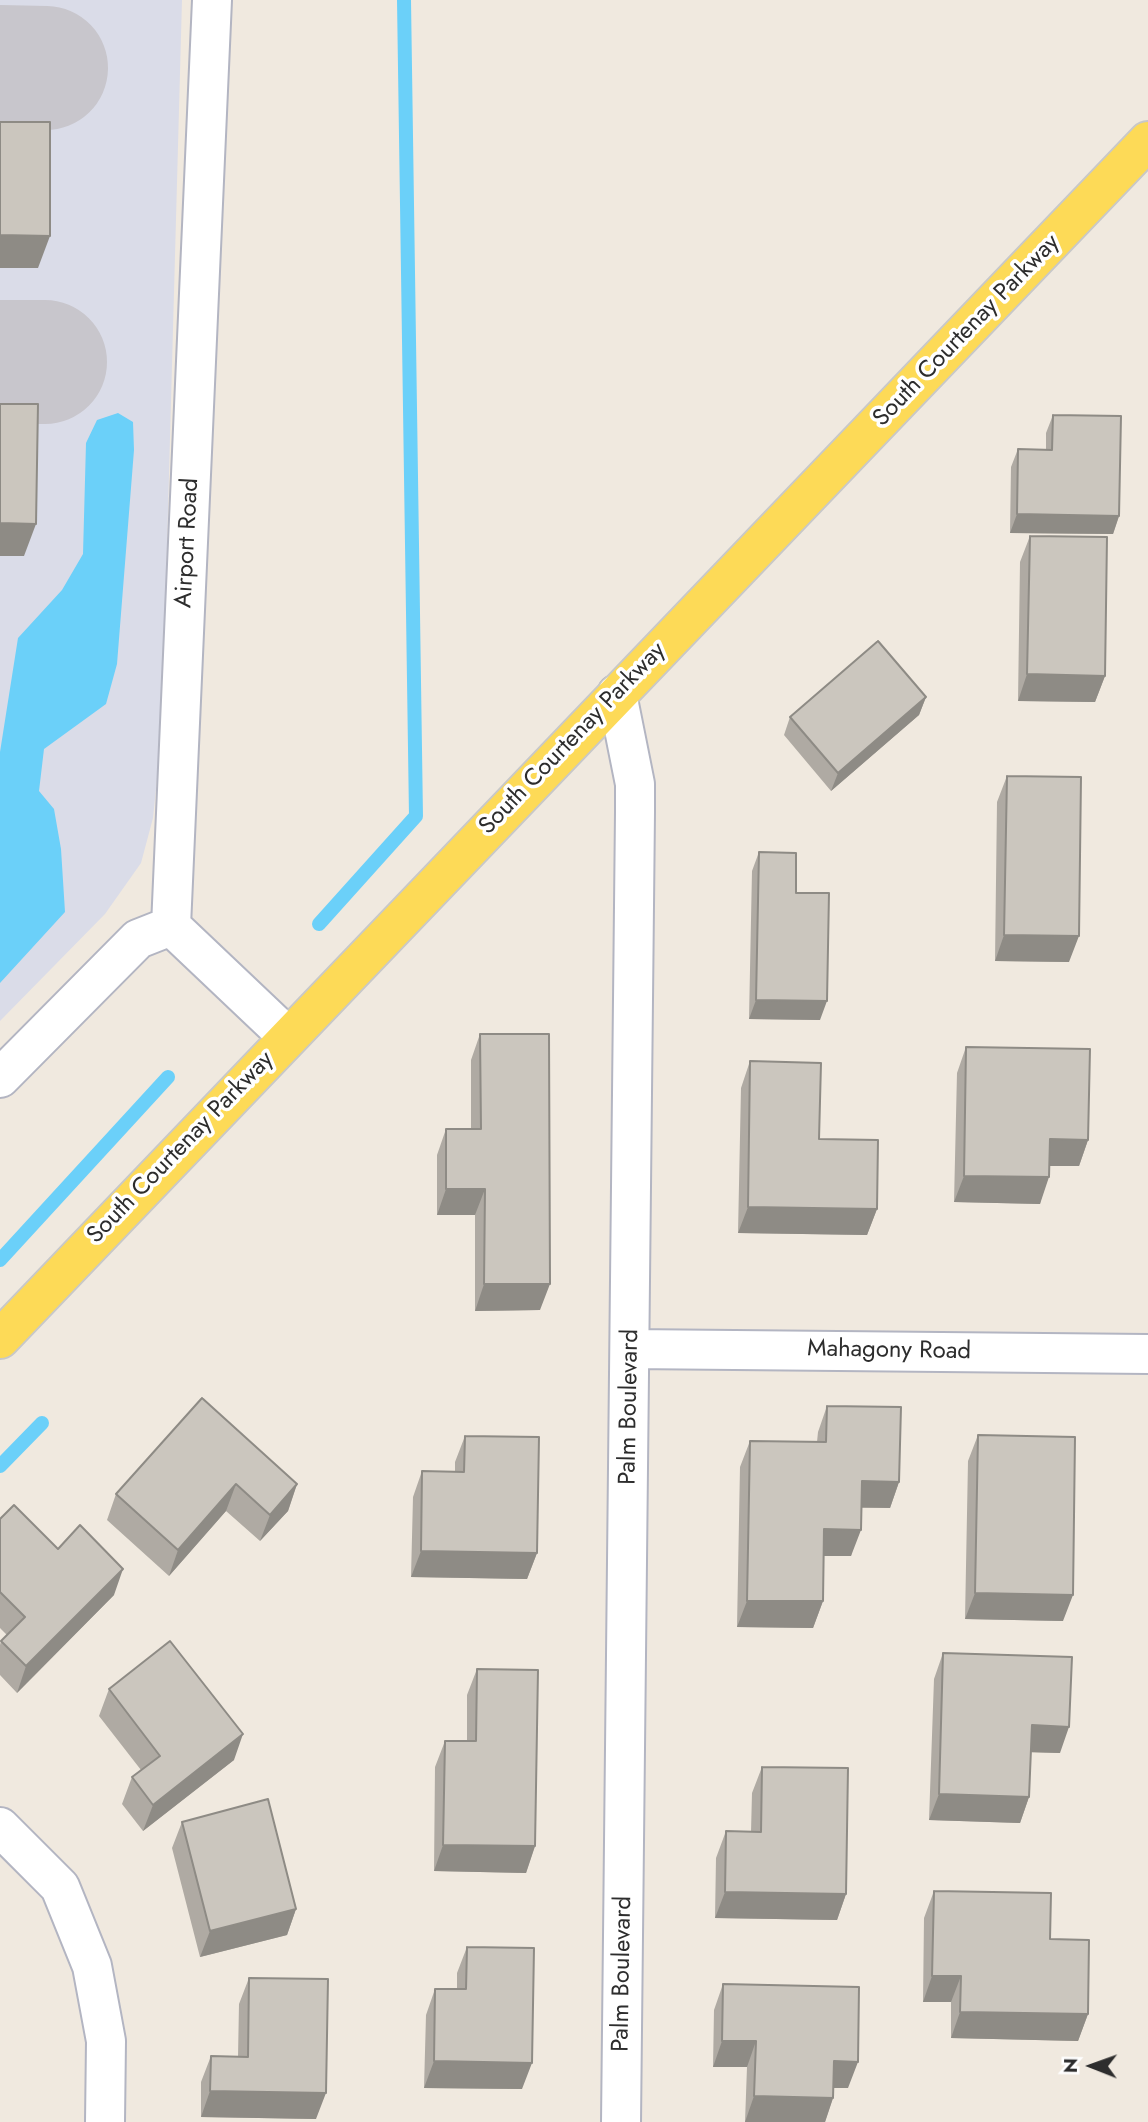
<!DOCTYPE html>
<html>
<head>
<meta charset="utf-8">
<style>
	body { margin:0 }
	#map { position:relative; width:1148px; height:2122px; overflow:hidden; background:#f0e9df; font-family:Jost,sans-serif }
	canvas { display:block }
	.north { position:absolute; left:1057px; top:2031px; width:70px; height:70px; -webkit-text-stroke:5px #fff; paint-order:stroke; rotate:271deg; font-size:19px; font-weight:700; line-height:28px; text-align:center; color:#2d2d2d }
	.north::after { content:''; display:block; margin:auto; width:24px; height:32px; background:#2d2d2d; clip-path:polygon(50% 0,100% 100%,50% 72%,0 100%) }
</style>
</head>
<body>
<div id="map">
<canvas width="1148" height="2122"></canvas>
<div class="north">N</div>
</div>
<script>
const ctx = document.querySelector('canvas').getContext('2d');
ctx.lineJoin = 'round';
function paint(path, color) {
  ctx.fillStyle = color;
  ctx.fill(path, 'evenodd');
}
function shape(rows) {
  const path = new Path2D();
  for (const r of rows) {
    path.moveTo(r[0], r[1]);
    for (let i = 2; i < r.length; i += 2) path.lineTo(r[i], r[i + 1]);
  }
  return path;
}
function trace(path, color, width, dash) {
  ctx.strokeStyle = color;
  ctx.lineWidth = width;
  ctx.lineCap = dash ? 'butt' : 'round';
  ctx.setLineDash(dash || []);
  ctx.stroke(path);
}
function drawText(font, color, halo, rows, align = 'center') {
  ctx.font = font + ' Jost,sans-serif';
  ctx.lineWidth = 7;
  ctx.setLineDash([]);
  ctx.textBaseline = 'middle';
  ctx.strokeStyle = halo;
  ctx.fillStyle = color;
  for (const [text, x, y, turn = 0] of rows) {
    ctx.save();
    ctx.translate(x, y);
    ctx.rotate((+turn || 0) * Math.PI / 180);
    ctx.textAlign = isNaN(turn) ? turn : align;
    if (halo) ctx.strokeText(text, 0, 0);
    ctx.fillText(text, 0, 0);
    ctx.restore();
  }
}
paint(shape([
	[0,0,182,0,162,731,153,818,141,863,105,914,0,1021]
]), '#dadce8');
paint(shape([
	[118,413,133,422,134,450,117,664,106,704,44,749,39,791,54,809,61,849,65,912,0,983,0,752,18,638,62,590,83,554,86,443,97,420]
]), '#6bd0f9');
trace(shape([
	[319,924,416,816,404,0],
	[0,1260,168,1077],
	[0,1466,42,1423]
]), '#6bd0f9', 14);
trace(shape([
	[0,67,46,68],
	[0,362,45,362]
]), '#c8c6cc', 124);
const minor = shape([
	[212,0,171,926,287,1036],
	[617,694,635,784,635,812,621,2122],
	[0,1078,138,939,171,926],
	[631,1349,1148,1354],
	[0,1827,60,1887,92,1966,106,2041,105,2122]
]);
const major = shape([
	[0,1339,1148,141]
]);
trace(minor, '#b3b5c2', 42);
trace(major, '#c8c8c8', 42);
trace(minor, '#fff', 38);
trace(major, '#fdda57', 38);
paint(shape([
	[1053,415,1119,516,1113,534,1010,533,1011,467,1018,449,1046,449,1046,433],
	[1030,536,1105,676,1095,702,1018,701,1020,562],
	[926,697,919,715,831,791,784,735,790,717],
	[1007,776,1069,962,995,961,997,802],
	[759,852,796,893,820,1020,749,1019,752,871],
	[480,1034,540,1310,475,1311,475,1215,437,1215,437,1155,446,1129,471,1129,471,1060],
	[966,1047,1088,1140,1079,1166,1049,1166,1040,1204,954,1202,957,1073],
	[750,1061,877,1209,867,1235,738,1233,741,1088],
	[202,1398,297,1484,288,1511,260,1541,226,1511,169,1576,107,1520,116,1494],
	[827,1406,899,1482,890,1508,861,1508,851,1556,824,1556,823,1601,813,1628,737,1627,740,1467,750,1441,817,1442,818,1432],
	[978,1435,1063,1621,965,1619,968,1461],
	[465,1436,537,1553,527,1579,411,1577,413,1497,422,1471,455,1471,455,1462],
	[0,1519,58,1549,114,1595,17,1693,0,1675,0,1645,1,1641,7,1635,0,1628],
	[943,1653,1060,1753,1031,1752,1029,1797,1020,1823,929,1820,934,1679],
	[477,1669,535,1846,526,1873,434,1871,435,1767,445,1741,467,1741,467,1695],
	[109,1689,234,1760,143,1831,122,1804,132,1777,141,1770,99,1716],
	[762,1767,846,1894,837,1920,715,1918,716,1858,726,1831,751,1832,752,1793],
	[182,1822,296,1909,287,1935,200,1957,172,1848],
	[934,1891,1050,1939,1088,2014,1078,2041,951,2038,951,2002,923,2002,924,1918],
	[467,1947,522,2089,424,2088,426,2015,435,1989,457,1989,457,1973],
	[249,1978,316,2119,201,2117,201,2082,211,2056,238,2057,239,2004],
	[723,1984,848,2088,834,2088,833,2098,825,2122,745,2122,747,2067,713,2067,714,2010]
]), '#afaaa3');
paint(shape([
	[0,235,50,236,38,268,0,268],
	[1017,514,1119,516,1113,534,1010,533],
	[0,523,36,524,24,556,0,556],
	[1027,674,1105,676,1095,702,1018,701],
	[926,697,919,715,831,791,838,773],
	[1004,935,1079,936,1069,962,995,961],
	[756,1000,827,1001,820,1020,749,1019],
	[1050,1139,1088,1140,1079,1166,1040,1166],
	[964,1176,1049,1177,1040,1204,954,1202],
	[446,1189,485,1189,475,1215,437,1215],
	[748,1207,877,1209,867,1235,738,1233],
	[484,1284,550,1284,540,1310,475,1311],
	[862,1481,899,1482,890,1508,852,1507],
	[236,1484,226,1511,169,1576,178,1550],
	[297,1484,288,1511,260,1541,270,1515],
	[824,1529,861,1530,851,1556,815,1556],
	[421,1551,537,1553,527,1579,411,1577],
	[123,1569,114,1595,17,1693,26,1666],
	[975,1593,1073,1595,1063,1621,965,1619],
	[747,1601,823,1601,813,1628,737,1627],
	[1032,1725,1069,1727,1060,1753,1022,1752],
	[243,1734,234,1760,143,1831,153,1805],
	[939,1794,1029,1797,1020,1823,929,1820],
	[443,1845,535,1846,526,1873,434,1871],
	[725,1892,846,1894,837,1920,715,1918],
	[296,1909,287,1935,200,1957,210,1931],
	[932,1976,961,1976,951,2002,923,2002],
	[960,2012,1088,2014,1078,2041,951,2038],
	[722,2041,756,2041,747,2067,713,2067],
	[434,2061,532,2063,522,2089,424,2088],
	[834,2061,858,2062,848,2088,824,2088],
	[210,2091,326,2093,316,2119,201,2117],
	[754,2096,833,2098,825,2122,745,2122]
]), '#8e8b85');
const building = shape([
	[0,122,50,122,50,236,0,235,0,122],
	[0,404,38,404,36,524,0,523,0,404],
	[1053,415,1121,416,1119,516,1017,514,1018,449,1052,450,1053,415],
	[1030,536,1107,537,1105,676,1027,674,1030,536],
	[878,641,926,697,838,773,790,717,878,641],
	[1007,776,1081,777,1079,936,1004,935,1007,776],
	[759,852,796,853,796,893,829,893,827,1001,756,1000,759,852],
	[480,1034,549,1034,550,1284,484,1284,485,1189,446,1189,446,1129,481,1129,480,1034],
	[966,1047,1090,1049,1088,1140,1050,1139,1049,1177,964,1176,966,1047],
	[750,1061,821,1063,819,1139,878,1140,877,1209,748,1207,750,1061],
	[202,1398,297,1484,270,1515,236,1484,178,1550,116,1494,202,1398],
	[827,1406,901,1407,899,1482,862,1481,861,1530,824,1529,823,1601,747,1601,750,1441,826,1442,827,1406],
	[978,1435,1075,1437,1073,1595,975,1593,978,1435],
	[465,1436,539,1437,537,1553,421,1551,422,1471,464,1472,465,1436],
	[14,1505,58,1549,80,1525,123,1569,26,1666,1,1641,25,1617,0,1592,0,1519,14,1505],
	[170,1641,243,1734,153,1805,132,1777,160,1756,109,1689,170,1641],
	[943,1653,1072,1657,1069,1727,1032,1725,1029,1797,939,1794,943,1653],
	[477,1669,538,1670,535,1846,443,1845,445,1741,476,1741,477,1669],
	[762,1767,848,1768,846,1894,725,1892,726,1831,761,1832,762,1767],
	[268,1799,296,1909,210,1931,182,1822,268,1799],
	[934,1891,1051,1893,1050,1939,1089,1940,1088,2014,960,2012,961,1976,932,1976,934,1891],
	[467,1947,534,1948,532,2063,434,2061,435,1989,466,1989,467,1947],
	[249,1978,328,1979,326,2093,210,2091,211,2056,248,2057,249,1978],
	[723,1984,859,1987,858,2062,834,2061,833,2098,754,2096,756,2041,722,2041,723,1984]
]);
paint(building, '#cbc6be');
trace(building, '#8e8b85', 2);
drawText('24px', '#2d2d2d', '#fff', [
	["South Courtenay Parkway",967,331,-46],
	["Airport Road",188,543,-87],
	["South Courtenay Parkway",573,739,-46],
	["South Courtenay Parkway",181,1148,-46],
	["Mahagony Road",889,1351,1],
	["Palm Boulevard",630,1407,-89],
	["Palm Boulevard",623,1974,-89]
]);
</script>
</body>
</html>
